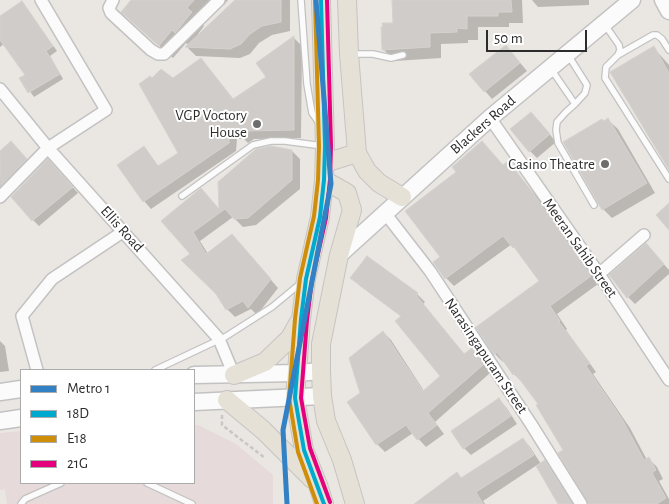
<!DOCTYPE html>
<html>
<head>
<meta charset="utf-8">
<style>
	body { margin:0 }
	#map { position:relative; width:669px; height:504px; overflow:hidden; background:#eae6e2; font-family:"Alegreya Sans",sans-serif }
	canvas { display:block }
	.legend { position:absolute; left:20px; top:369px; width:175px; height:115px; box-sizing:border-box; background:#fff; border:1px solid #ababab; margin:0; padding:6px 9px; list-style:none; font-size:15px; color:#2c2c2c }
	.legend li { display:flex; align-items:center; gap:10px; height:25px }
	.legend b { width:25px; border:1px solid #ababab }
	.scale { position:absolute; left:486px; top:30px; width:101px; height:22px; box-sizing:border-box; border:2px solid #2c2c2c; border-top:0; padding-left:6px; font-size:15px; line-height:18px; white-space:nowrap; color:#2c2c2c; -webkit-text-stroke:4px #fff; paint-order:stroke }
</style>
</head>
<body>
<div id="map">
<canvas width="669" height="504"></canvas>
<ul class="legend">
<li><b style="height:6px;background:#3281c4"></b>Metro 1</li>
<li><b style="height:6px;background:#00a9ce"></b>18D</li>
<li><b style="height:6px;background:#ce8e09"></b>E18</li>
<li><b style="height:6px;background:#e5007d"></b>21G</li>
</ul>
<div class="scale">50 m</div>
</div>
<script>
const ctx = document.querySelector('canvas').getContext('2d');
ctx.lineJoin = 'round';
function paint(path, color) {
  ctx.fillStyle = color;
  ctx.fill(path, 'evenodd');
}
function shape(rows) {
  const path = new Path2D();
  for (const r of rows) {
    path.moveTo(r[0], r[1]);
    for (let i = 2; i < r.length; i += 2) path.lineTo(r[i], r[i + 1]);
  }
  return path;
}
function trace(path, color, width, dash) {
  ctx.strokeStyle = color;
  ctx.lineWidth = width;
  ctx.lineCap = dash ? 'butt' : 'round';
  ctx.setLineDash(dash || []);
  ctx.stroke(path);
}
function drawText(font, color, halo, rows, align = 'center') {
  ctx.font = font + ' "Alegreya Sans",sans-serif';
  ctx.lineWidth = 4;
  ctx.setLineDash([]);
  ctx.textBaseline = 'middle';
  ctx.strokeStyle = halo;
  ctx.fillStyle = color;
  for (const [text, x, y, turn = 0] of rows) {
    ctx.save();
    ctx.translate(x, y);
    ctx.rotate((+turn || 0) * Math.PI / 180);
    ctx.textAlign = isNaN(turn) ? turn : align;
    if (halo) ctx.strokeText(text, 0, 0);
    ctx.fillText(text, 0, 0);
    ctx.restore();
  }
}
paint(shape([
	[194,425,198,425,236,444,273,475,273,504,7,504,5,489,0,490,0,433,21,431,21,483,194,483]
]), '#e6dada');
paint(shape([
	[133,0,228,0,224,5,218,0,200,21,204,26,198,34,199,35,236,0,290,0,290,31,272,35,259,43,250,54,240,58,196,56,187,47,189,45,186,43,173,58,136,25],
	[393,0,522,0,523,23,509,23,509,27,478,27,478,40,468,40,468,43,441,44,441,58,395,61,383,49,394,24],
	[532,0,589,0,589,5,538,7],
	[22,3,57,51,50,56,63,79,34,97,21,79,27,75,4,44,0,47,0,18],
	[294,38,302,46,301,138,254,139,248,143,244,139,237,139,236,151,151,209,144,201,144,148,159,167,180,153,152,80,173,80,201,60,234,100,268,78,258,63],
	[506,46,527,71,492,99,471,75],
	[654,48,669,65,669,167],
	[538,120,556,142,537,158,530,151],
	[608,120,618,129,655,193,612,218,603,209,604,122],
	[11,143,31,164,5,191,0,186,0,152],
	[292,151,300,159,300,189,256,225,243,227,233,217,200,241,208,254,240,244,278,288,257,315,251,309,235,317,227,309,192,255,163,221,220,211],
	[508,163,538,198,598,284,557,314,567,329,566,330,596,372,593,374,630,428,647,460,649,459,657,467,663,479,659,481,669,499,669,504,589,504,565,450,539,404,523,381,522,382,514,374,504,361,503,362,495,354,541,281,521,254,512,244,454,286,446,278,442,257,503,166],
	[53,166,78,193,39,226,33,220],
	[653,252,669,270,669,274,635,304,628,297],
	[352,278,417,294,425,302,423,304,465,355,472,349,479,357,490,373,435,422,444,434,426,447,413,433,385,452,377,444,362,394,383,332,391,340,424,391,441,376,402,317,360,286],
	[0,341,5,346,9,371,0,372],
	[498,400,506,407,517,424,471,455,464,448],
	[523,439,530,447,541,464,545,462,553,470,574,504,559,504,537,465,483,501,485,504,416,504,462,479]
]), '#0003');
const building = shape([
	[131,0,194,0,187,8,192,12,175,33,172,30,159,46,121,12,131,0],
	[235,0,281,0,281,22,262,26,250,34,241,44,230,49,185,47,235,0],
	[392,0,511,0,512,12,498,12,498,16,467,16,467,29,457,28,457,32,430,33,430,47,382,50,381,27,383,27,382,23,393,23,392,0],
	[22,1,53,46,46,51,60,74,28,93,19,78,25,75,0,40,0,16,22,1],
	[294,36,294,130,245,131,239,136,239,132,229,132,229,143,143,202,117,165,144,146,158,166,178,153,139,84,150,76,152,78,161,69,173,78,201,58,233,99,266,77,256,63,294,36],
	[506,45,520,63,484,92,469,74,506,45],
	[654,46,669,73,669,170,610,72,654,46],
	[531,112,550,134,529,152,510,129,531,112],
	[608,118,647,183,602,210,563,142,602,119,604,121,608,118],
	[11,141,27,159,1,186,0,151,11,141],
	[482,141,503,165,508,161,530,189,591,276,550,306,560,321,559,322,590,363,586,366,622,419,644,460,649,457,656,470,652,473,666,498,657,504,588,504,558,453,563,450,536,405,538,404,515,373,513,375,497,352,494,355,476,327,539,281,514,247,513,248,503,236,445,279,433,262,440,257,405,211,456,172,452,167,482,141],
	[271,146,292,150,292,180,248,218,234,219,225,209,193,232,206,254,232,234,271,279,248,308,243,301,226,310,216,294,181,260,190,254,161,221,201,188,219,209,218,182,256,149,271,146],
	[48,159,73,187,32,221,11,197,48,159],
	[669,203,669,230,656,215,669,203],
	[646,243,664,264,627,298,609,275,646,243],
	[367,256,418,293,416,295,464,354,472,348,483,365,428,413,437,425,417,440,406,425,376,445,347,402,360,393,349,358,383,331,423,391,440,376,395,321,401,316,350,278,367,256],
	[499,398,511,416,463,449,451,431,499,398],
	[523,438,534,455,476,492,483,504,414,504,457,472,461,478,523,438],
	[545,460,572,504,558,504,536,466,545,460]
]);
paint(building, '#cfccc9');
trace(building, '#d5d2ce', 1);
const lane = shape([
	[301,0,307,84,312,113,319,123],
	[605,25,619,45,620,50,618,55,606,67,605,78,669,179],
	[351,54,373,54,391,58,403,55],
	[568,55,587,85,585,93,575,104],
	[618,55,653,35,657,35,662,39,669,50],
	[551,69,575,104,566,112,557,122,556,130,558,143,594,205],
	[182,196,253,145,271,141,285,141,323,146],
	[155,370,225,337,272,307,301,283],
	[147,483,192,504],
	[21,504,25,499,61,483]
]);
const street = shape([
	[113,0,109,8,111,13,151,50,158,54,164,54,219,0],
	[0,89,48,148,219,339,234,375],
	[490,118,599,274,669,380],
	[0,197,48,148,106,110,41,0],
	[385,213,430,271,531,424,581,504],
	[599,274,644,235],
	[37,370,22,316,52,279,124,231]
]);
const secondary = shape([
	[663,0,669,11],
	[339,255,490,118,632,0],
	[194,375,297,373,321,371],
	[0,392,21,389],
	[194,402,322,396],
	[0,421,21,418]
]);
const primary = shape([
	[321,0,325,146,324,180,320,217,306,279,301,319,295,398,304,450,318,485,324,504],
	[347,0,349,54,357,153,367,171,379,183,402,197],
	[325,163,357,153],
	[324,180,347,193,352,210,339,255,321,344,321,371,322,396,326,421,342,460,355,504],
	[234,375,265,362,290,338,299,322],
	[227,400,263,430,312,479]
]);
trace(lane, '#c3c2c2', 8);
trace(street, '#c3c2c2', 14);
trace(secondary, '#c3c2c2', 19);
trace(primary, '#c6c4c2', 20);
trace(shape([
	[222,415,222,425,265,458]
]), '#c7c7c6', 2.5, [4, 2.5]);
trace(lane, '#fcfbfb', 5.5);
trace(street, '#fcfbfb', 11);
trace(secondary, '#fcfbfb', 16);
trace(primary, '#e6e1d6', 18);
trace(shape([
	[321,0,325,146,324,180,320,217,306,279,301,319,295,398,304,450,324,504]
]), '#00a9ce', 4);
trace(shape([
	[315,0,319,146,318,180,314,216,300,278,295,319,289,398,298,452,317,504]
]), '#ce8e09', 4);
trace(shape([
	[327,0,331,146,330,180,326,218,312,280,307,320,301,398,310,448,330,502]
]), '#e5007d', 4);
trace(shape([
	[287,504,283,430,331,184,316,0]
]), '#3281c4', 5);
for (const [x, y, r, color] of [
	[257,124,5,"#6e6d6c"],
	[605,164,5,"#6e6d6c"]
]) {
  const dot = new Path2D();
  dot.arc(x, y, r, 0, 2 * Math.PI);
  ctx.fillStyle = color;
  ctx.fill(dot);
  trace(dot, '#fff', 2);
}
drawText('15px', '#2c2c2c', '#fff', [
	["VGP Voctory",247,115],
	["House",247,132],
	["Casino Theatre",595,164]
], 'right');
drawText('15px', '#2c2c2c', '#fff', [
	["Blackers Road",483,125,-41],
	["Ellis Road",122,229,48],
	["Meeran Sahib Street",580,248,55],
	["Narasingapuram Street",486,356,56]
]);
</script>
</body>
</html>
